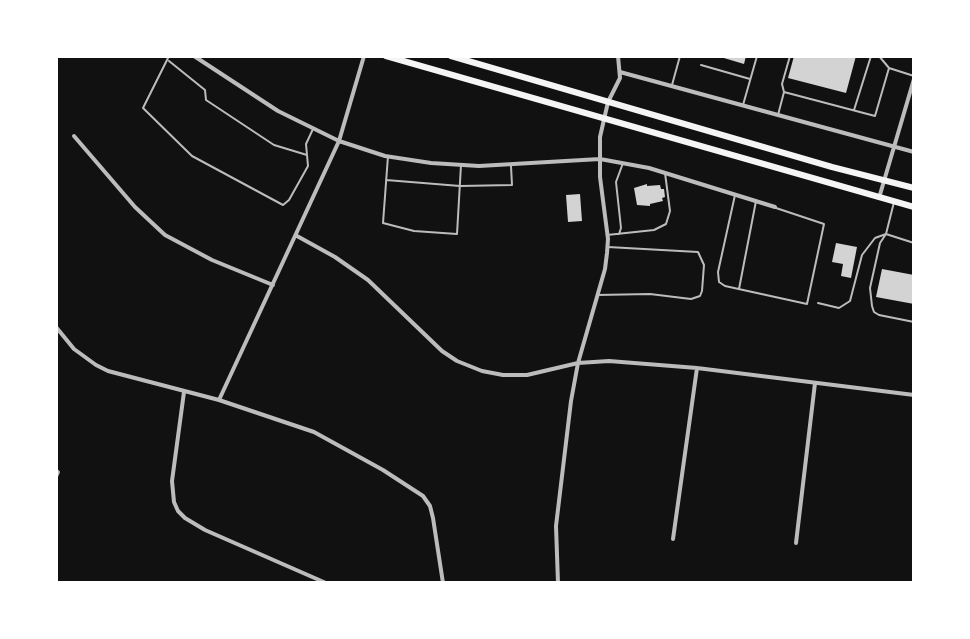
<!DOCTYPE html>
<html>
<head>
<meta charset="utf-8">
<style>
	body { margin:0 }
	#map { position:relative; width:970px; height:639px; overflow:hidden; background:#111; font-family:"Exo 2",sans-serif }
	canvas { display:block }
	.frame { position:absolute; inset:0; border:58px solid #fff; pointer-events:none }
</style>
</head>
<body>
<div id="map">
<canvas width="970" height="639"></canvas>
<div class="frame"></div>
</div>
<script>
const ctx = document.querySelector('canvas').getContext('2d');
ctx.lineJoin = 'round';
function paint(path, color) {
  ctx.fillStyle = color;
  ctx.fill(path, 'evenodd');
}
function shape(rows) {
  const path = new Path2D();
  for (const r of rows) {
    path.moveTo(r[0], r[1]);
    for (let i = 2; i < r.length; i += 2) path.lineTo(r[i], r[i + 1]);
  }
  return path;
}
function trace(path, color, width, dash) {
  ctx.strokeStyle = color;
  ctx.lineWidth = width;
  ctx.lineCap = dash ? 'butt' : 'round';
  ctx.setLineDash(dash || []);
  ctx.stroke(path);
}
paint(shape([
	[717,56,746,56,744,64],
	[794,56,856,56,846,93,788,78],
	[647,184,647,186,660,185,661,189,664,189,665,197,662,198,663,201,650,204,650,206,637,205,634,188],
	[580,194,582,221,568,222,566,195],
	[836,243,857,247,851,278,841,276,843,264,832,262],
	[882,269,914,275,914,304,876,297]
]), '#d3d3d3');
trace(shape([
	[169,56,143,108,192,156,283,205,289,200,308,166,306,144,313,129],
	[879,56,889,68],
	[169,61,205,90,206,100,274,145,307,155],
	[701,65,750,79],
	[672,85,680,56],
	[784,92,782,84,790,56],
	[743,105,757,56],
	[854,110,871,56],
	[778,115,784,92,875,116,889,68,914,76],
	[388,156,383,223,414,231,457,234,461,165],
	[386,180,460,186,512,185,511,166],
	[735,195,718,272,719,282,725,286,807,304,824,224,776,208],
	[894,202,886,234,880,243,870,288,872,306,874,312,879,315,914,322],
	[619,234,621,228,616,182,623,163],
	[607,235,654,230,666,224,670,211,665,173],
	[739,289,756,201],
	[597,295,650,294,691,299,700,296,702,291,704,265,698,252,608,247],
	[818,303,839,308,850,301,862,255,875,238,886,234,914,243],
	[56,469,59,472,56,479]
]), '#bcbcbc', 2);
trace(shape([
	[194,56,278,111,339,141,385,156,431,163,479,166,600,159,649,168,775,207],
	[620,72,914,152],
	[74,136,135,207,165,235,212,260,273,285],
	[879,198,914,79],
	[297,236,335,257,368,280,442,351,457,361,482,371,503,375,527,375,578,363,609,361,697,368,914,395],
	[56,327,74,349,96,365,108,371,219,400,314,432,383,470,423,496,430,506,433,518,443,583],
	[184,392,172,481,174,502,178,511,185,518,205,530,326,583],
	[219,400,339,141,364,56],
	[673,539,697,368],
	[796,543,815,383],
	[558,583,556,526,571,401,578,363,605,269,607,253,608,239,600,177,600,137,608,102,620,78,618,56]
]), '#bcbcbc', 4);
trace(shape([
	[386,56,914,207],
	[451,56,832,167,914,188]
]), '#f5f5f5', 6);
</script>
</body>
</html>
